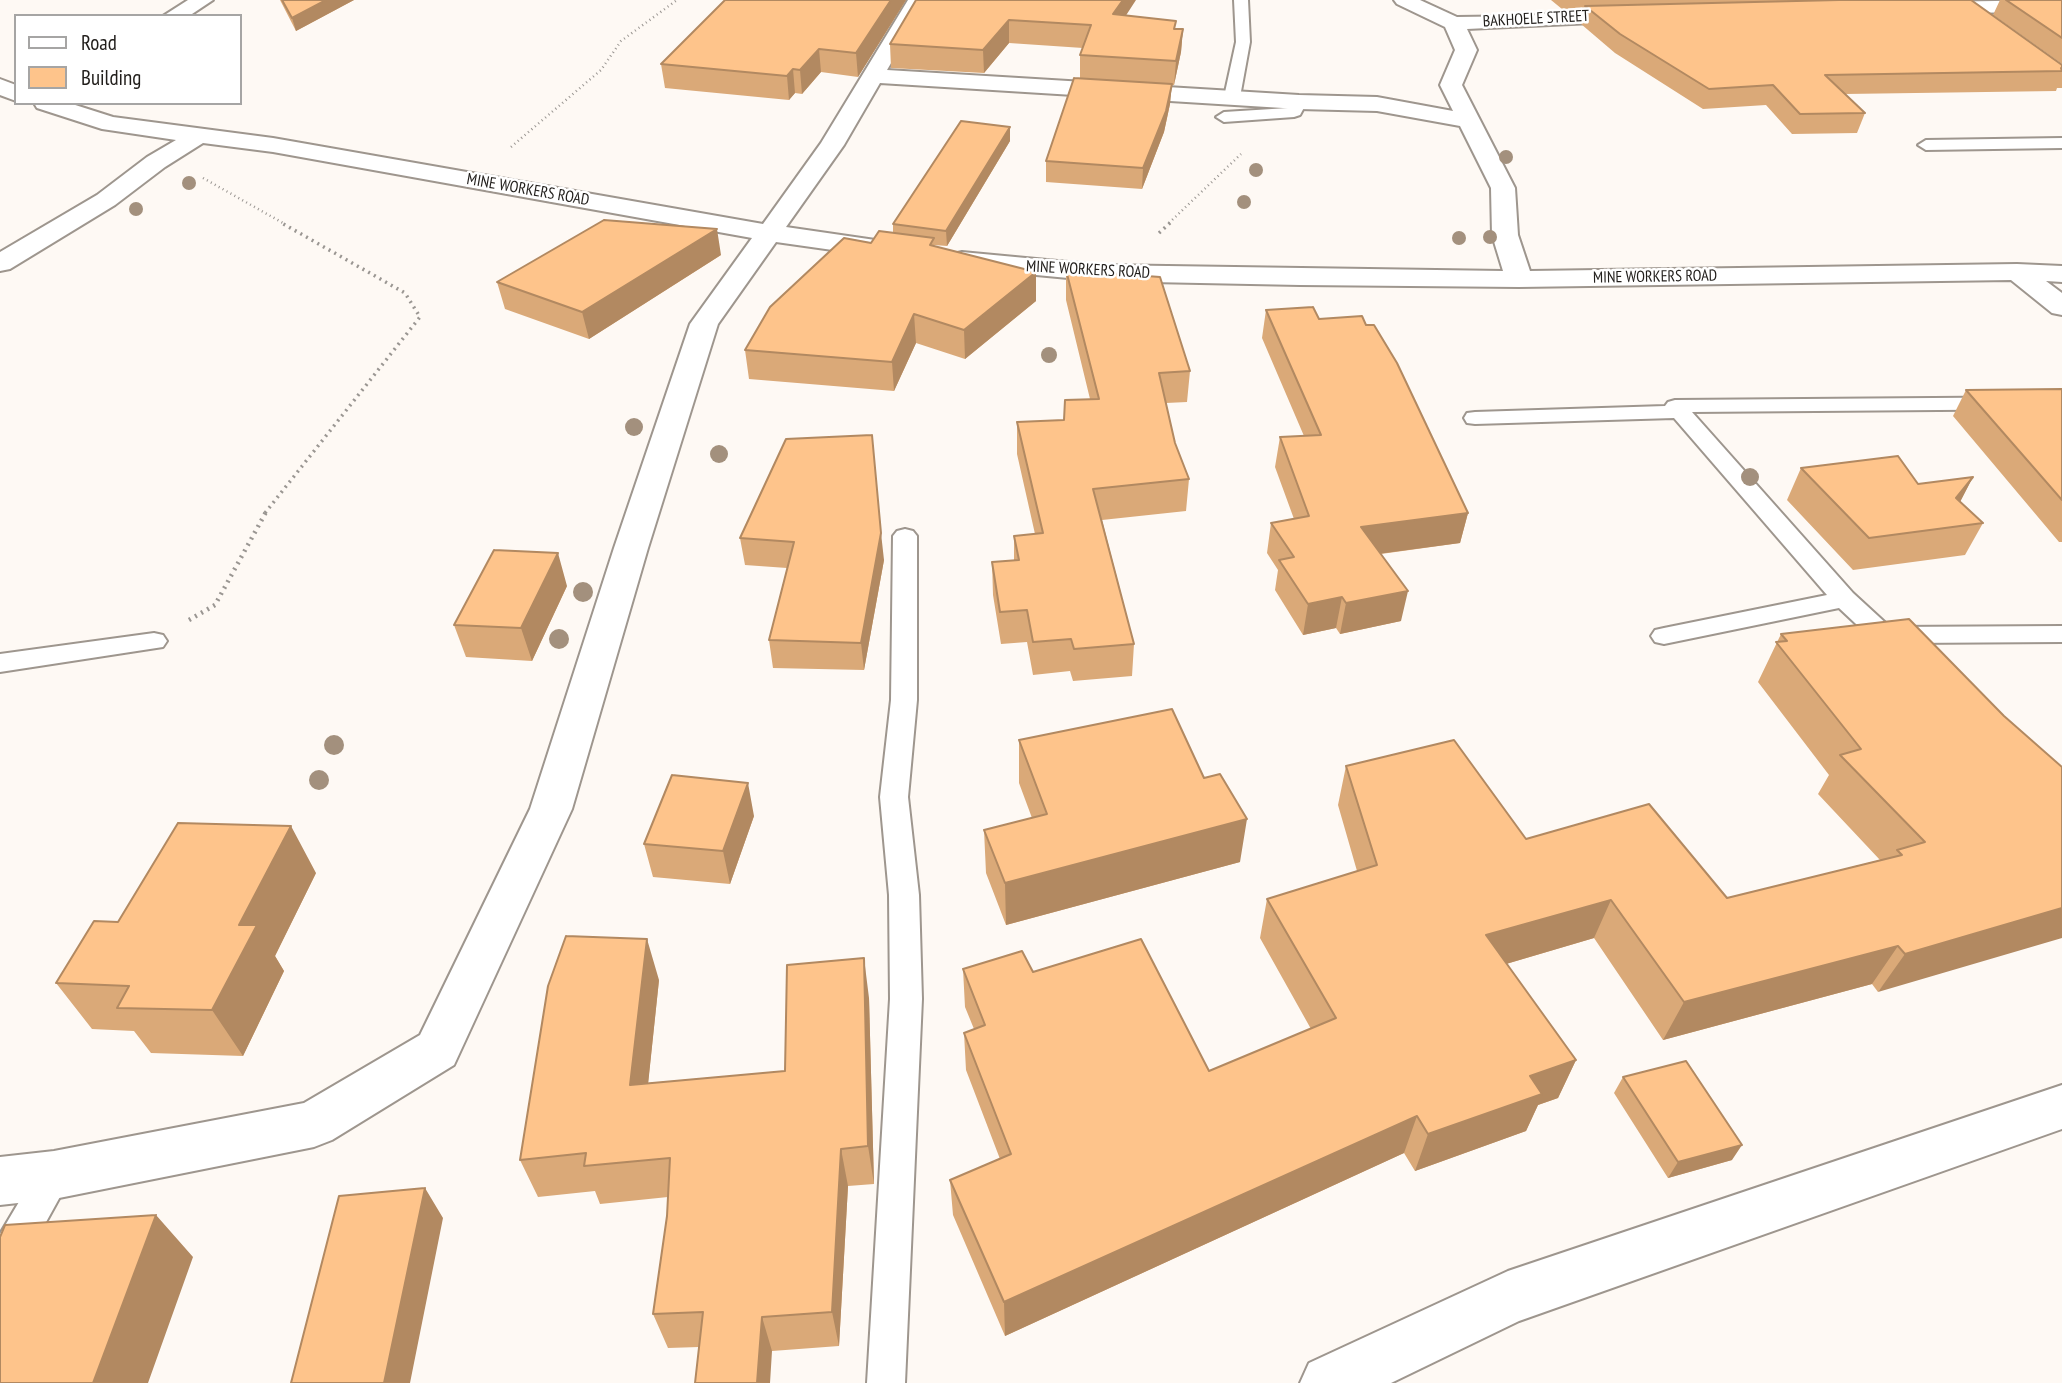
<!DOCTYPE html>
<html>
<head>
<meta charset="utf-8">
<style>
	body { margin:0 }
	#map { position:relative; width:2062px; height:1383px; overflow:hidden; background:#fef9f4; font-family:"PT Sans Narrow",sans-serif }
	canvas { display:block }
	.legend { position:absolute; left:14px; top:14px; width:228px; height:91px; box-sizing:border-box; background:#fff; border:2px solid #a6a5a4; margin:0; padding:9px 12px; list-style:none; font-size:21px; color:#211e1b }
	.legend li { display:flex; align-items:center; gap:14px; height:35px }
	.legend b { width:35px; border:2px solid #a6a5a4 }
</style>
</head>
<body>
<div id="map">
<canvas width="2062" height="1383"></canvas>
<ul class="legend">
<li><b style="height:9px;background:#fff"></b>Road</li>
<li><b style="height:19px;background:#fec48b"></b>Building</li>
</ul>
</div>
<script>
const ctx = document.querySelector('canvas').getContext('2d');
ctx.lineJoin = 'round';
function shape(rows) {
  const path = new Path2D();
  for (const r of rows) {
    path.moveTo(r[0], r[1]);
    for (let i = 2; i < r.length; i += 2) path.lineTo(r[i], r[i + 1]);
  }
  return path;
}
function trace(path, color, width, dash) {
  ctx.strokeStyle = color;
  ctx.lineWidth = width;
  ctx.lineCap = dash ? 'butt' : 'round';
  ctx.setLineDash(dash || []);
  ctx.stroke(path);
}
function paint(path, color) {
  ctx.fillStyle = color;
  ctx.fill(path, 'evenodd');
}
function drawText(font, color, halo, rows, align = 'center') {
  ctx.font = font + ' "PT Sans Narrow",sans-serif';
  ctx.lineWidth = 5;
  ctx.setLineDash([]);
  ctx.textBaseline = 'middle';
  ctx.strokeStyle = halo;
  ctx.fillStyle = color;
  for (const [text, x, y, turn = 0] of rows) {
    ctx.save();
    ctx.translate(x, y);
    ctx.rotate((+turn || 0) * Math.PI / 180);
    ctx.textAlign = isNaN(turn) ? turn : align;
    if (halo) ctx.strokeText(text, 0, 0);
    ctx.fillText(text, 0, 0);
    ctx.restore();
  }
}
const lane = shape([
	[1234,0,1248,0,1250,42,1240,97,1232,102,1224,97,1236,42,1234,0],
	[1299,97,1307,102,1300,115,1294,117,1224,122,1216,117,1224,112,1288,108,1294,99,1299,97],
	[2062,138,2062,148,1926,150,1918,145,1926,140,2062,138],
	[2062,397,2062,409,1692,412,1853,593,1890,627,2062,626,2062,642,1906,643,1909,647,1905,653,1896,656,1887,653,1839,608,1664,644,1655,642,1651,636,1655,630,1664,628,1827,595,1674,418,1475,424,1467,423,1464,418,1467,413,1475,412,1665,406,1668,402,1675,400,2062,397],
	[905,529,913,531,917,536,917,700,908,797,919,895,922,999,905,1383,867,1383,890,999,889,895,880,797,891,700,893,536,897,531,905,529],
	[154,633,163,635,167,641,163,647,0,672,0,654,154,633],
	[54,1159,66,1163,72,1175,13,1282,0,1287,0,1234,42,1163,54,1159]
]);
const street = shape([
	[188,0,213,0,189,16,163,16,188,0],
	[908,0,928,0,887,70,1299,95,1377,97,1453,111,1440,85,1455,50,1445,27,1397,4,1394,0,1420,0,1457,17,1529,16,1575,10,1641,11,1644,15,1641,19,1634,21,1467,29,1477,50,1462,85,1515,188,1518,235,1530,271,2017,264,2062,266,2062,282,2046,281,2062,293,2062,315,2052,313,2011,280,1519,287,1300,285,1100,281,962,268,953,266,949,260,953,254,962,252,1100,265,1503,271,1492,235,1491,188,1460,126,1377,111,1299,109,880,83,844,145,786,227,889,242,898,244,902,250,898,256,889,258,776,242,718,324,648,548,572,809,454,1065,332,1140,314,1147,54,1199,0,1205,0,1157,54,1151,304,1103,420,1035,530,809,614,548,690,324,752,238,273,152,203,143,165,167,115,205,10,269,0,271,0,252,97,195,147,157,176,140,102,129,37,108,34,103,69,103,113,117,273,138,763,224,821,143,908,0],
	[2062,0,2062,11,1928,14,1921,12,1918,8,1921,4,1928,2,2062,0],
	[0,79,16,85,16,101,0,95,0,79],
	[2062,1085,2062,1129,1519,1321,1391,1383,1300,1383,1309,1363,1508,1271,2062,1085]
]);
trace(lane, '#9e968e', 4);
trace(street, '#9e968e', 4);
trace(shape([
	[511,147,601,70,621,41,677,0],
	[203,178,283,223],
	[1169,223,1241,154]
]), '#9a9692', 2.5, [1, 3.5]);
trace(shape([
	[1159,233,1171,222],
	[265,513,420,317,405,293,280,222]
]), '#9a9692', 3.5, [2, 4.5]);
trace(shape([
	[189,620,215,605,266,512]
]), '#9a9692', 4.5, [2, 5]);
paint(lane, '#fff');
paint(street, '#fff');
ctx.fillStyle = '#a3907d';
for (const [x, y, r] of [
	[1506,157,7],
	[1256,170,7],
	[189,183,7],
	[1244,202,7],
	[136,209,7],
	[1490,237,7],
	[1459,238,7],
	[1049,355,8],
	[634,427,9],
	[719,454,9],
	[1750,477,9],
	[583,592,10],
	[559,639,10],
	[334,745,10],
	[319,780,10]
]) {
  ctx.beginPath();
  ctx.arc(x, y, r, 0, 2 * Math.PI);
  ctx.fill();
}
paint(shape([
	[280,0,354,0,296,31],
	[725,0,906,0,858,77,821,72,802,94,795,93,789,100,665,88,661,64],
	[916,0,1126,16,1175,29,1183,29,1181,52,1174,85,1171,85,1170,104,1164,132,1142,189,1046,182,1046,161,1080,78,1080,55,1083,48,1009,43,984,73,891,68,890,44],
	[1551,0,1978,0,1971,0,2062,65,2062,88,2057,88,2056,91,1845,94,1865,113,1857,133,1792,134,1766,105,1703,109,1615,53,1581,24,1585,9,1562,9],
	[2000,0,2062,0,2062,64,1993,15],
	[1010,127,1010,141,947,246,934,245,934,246,1036,272,1036,301,965,359,916,343,894,391,749,379,745,350,871,243,893,232,893,224],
	[721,255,589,339,505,309,497,282],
	[1066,270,1190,371,1187,402,1166,403,1175,443,1189,479,1186,511,1102,520,1134,644,1132,676,1073,681,1070,671,1033,675,1027,642,1001,644,993,595,992,562,1014,561,1014,536,1035,534,1017,454,1017,422,1064,420,1090,399,1066,300],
	[1266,310,1319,319,1468,513,1460,543,1381,554,1401,621,1340,634,1336,628,1303,635,1275,590,1278,570,1267,553,1271,523,1294,519,1275,467,1280,437,1304,436,1262,338],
	[2062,389,2062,542,2059,542,1953,416,1966,390],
	[786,439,884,560,864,670,773,668,769,640,787,568,745,565,740,538],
	[1801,468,1918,484,1973,477,1960,501,1983,523,1965,555,1853,570,1787,500],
	[567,586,532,661,466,657,454,625],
	[1781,634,2004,716,2062,767,1878,992,1872,984,1663,1040,1594,938,1506,964,1576,1060,1558,1098,1538,1105,1526,1131,1415,1171,1404,1153,1005,1336,953,1215,950,1180,1000,1159,966,1070,964,1033,974,1029,965,1007,963,969,1033,972,1209,1071,1311,1029,1260,938,1267,899,1357,871,1338,805,1346,766,1526,839,1727,898,1880,860,1818,794,1829,775,1758,682],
	[1019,740,1240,862,1006,925,986,873,984,830,1032,818,1019,783],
	[754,816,730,884,653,877,644,844],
	[316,873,275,956,284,971,243,1056,151,1053,134,1031,92,1029,56,983,118,922],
	[659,980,648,1083,785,1071,869,998,874,1184,848,1186,839,1346,772,1351,699,1347,668,1348,653,1314,667,1216,668,1197,600,1204,595,1191,538,1197,520,1160],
	[1623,1077,1732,1160,1668,1178,1614,1093]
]), '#daa978');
paint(shape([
	[326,0,354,0,296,31,292,18],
	[891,0,906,0,858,77,856,53],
	[1123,0,1136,0,1112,37,1113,14],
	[1009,20,1009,43,984,73,983,50],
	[1183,29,1181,52,1174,85,1176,61],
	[819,49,821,72,802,94,800,70],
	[793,69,795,93,789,100,787,76],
	[1172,84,1170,104,1164,132,1142,189,1143,168],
	[1010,127,1010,141,947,246,946,231],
	[717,229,721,255,589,339,582,312],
	[1036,272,1036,301,965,359,964,330],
	[914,314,916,343,894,391,892,362],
	[1973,477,1956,510,1939,530,1956,498],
	[1468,513,1460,543,1355,557,1361,527],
	[881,533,884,560,864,670,861,643],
	[558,553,567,586,532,661,521,628],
	[1408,591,1401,621,1340,634,1346,603],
	[1342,597,1336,628,1303,635,1308,604],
	[748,783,754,816,730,884,723,851],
	[1247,819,1240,862,1006,925,1005,883],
	[291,826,316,873,275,956,284,971,243,1056,212,1010,239,925],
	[1611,900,1594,938,1472,974,1486,935],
	[2062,908,2062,938,1878,992,1905,954],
	[647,939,659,980,644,1123,630,1085],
	[1898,946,1872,984,1663,1040,1684,1002],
	[864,958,869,998,874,1184,868,1146],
	[1576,1060,1558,1098,1538,1105,1526,1131,1415,1171,1428,1134,1530,1076],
	[1417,1116,1404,1153,1005,1336,1004,1302],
	[1742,1145,1732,1160,1668,1178,1678,1162],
	[841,1149,848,1186,839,1346,832,1312],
	[425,1188,443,1218,410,1383,384,1383],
	[156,1215,193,1257,148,1383,93,1383],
	[762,1317,772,1351,770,1383,757,1383]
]), '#b28961');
const building = shape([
	[282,0,326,0,292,18,282,0],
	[725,0,891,0,856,53,819,49,800,70,793,69,787,76,661,64,725,0],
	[916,0,1123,0,1113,14,1176,21,1174,29,1183,29,1176,61,1080,55,1091,25,1009,20,983,50,890,44,916,0],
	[1839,0,1971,0,2062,65,2062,68,2061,68,2062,71,1825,75,1865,113,1800,114,1773,85,1709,89,1620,34,1585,6,1839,0],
	[2006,0,2062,0,2062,38,2006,0],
	[1074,78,1172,84,1166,111,1143,168,1046,161,1074,78],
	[961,121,1010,127,946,231,893,224,961,121],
	[604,220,717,229,582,312,497,282,604,220],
	[879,231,934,238,930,245,1036,272,964,330,914,314,892,362,745,350,770,307,844,238,871,243,879,231],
	[1066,270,1160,277,1190,371,1159,373,1175,443,1189,479,1093,489,1134,644,1074,649,1071,639,1033,642,1027,610,1000,612,992,562,1019,560,1014,536,1043,533,1017,422,1064,420,1065,400,1099,399,1066,270],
	[1313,307,1319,319,1362,316,1366,325,1374,325,1397,363,1468,513,1361,527,1408,591,1346,603,1342,597,1308,604,1279,560,1294,557,1271,523,1309,516,1280,437,1321,435,1266,310,1313,307],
	[2062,389,2062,500,1966,390,2062,389],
	[872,435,881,533,861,643,769,640,794,542,740,538,786,439,872,435],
	[1898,456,1918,484,1973,477,1956,498,1983,523,1869,538,1801,468,1898,456],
	[494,550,558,553,521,628,454,625,494,550],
	[1909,619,2004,716,2062,767,2062,908,1905,954,1898,946,1684,1002,1611,900,1486,935,1576,1060,1530,1076,1542,1094,1428,1134,1417,1116,1004,1302,950,1180,1011,1154,964,1033,985,1025,963,969,1022,951,1033,972,1141,939,1209,1071,1336,1018,1267,899,1377,865,1346,766,1454,740,1526,839,1649,804,1727,898,1902,855,1897,850,1925,842,1840,755,1861,749,1776,642,1787,641,1781,634,1909,619],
	[1172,709,1204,778,1220,774,1247,819,1005,883,984,830,1047,814,1019,740,1172,709],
	[672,775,748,783,723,851,644,844,672,775],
	[178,823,291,826,239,925,257,925,212,1010,117,1008,129,986,56,983,94,921,118,922,178,823],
	[566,936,647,939,630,1085,785,1071,787,965,864,958,868,1146,841,1149,832,1312,762,1317,757,1383,695,1383,703,1312,653,1314,667,1216,670,1158,584,1166,586,1153,520,1160,548,986,566,936],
	[1686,1061,1742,1145,1678,1162,1623,1077,1686,1061],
	[425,1188,384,1383,291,1383,339,1196,425,1188],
	[156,1215,93,1383,0,1383,0,1237,5,1225,156,1215]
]);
paint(building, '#fec48b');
trace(building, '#b28961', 2);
drawText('16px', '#211e1b', '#fff', [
	["BAKHOELE STREET",1536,19,-3],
	["MINE WORKERS ROAD",528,190,10],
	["MINE WORKERS ROAD",1088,270,3],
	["MINE WORKERS ROAD",1655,277,-1]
]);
</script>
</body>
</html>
